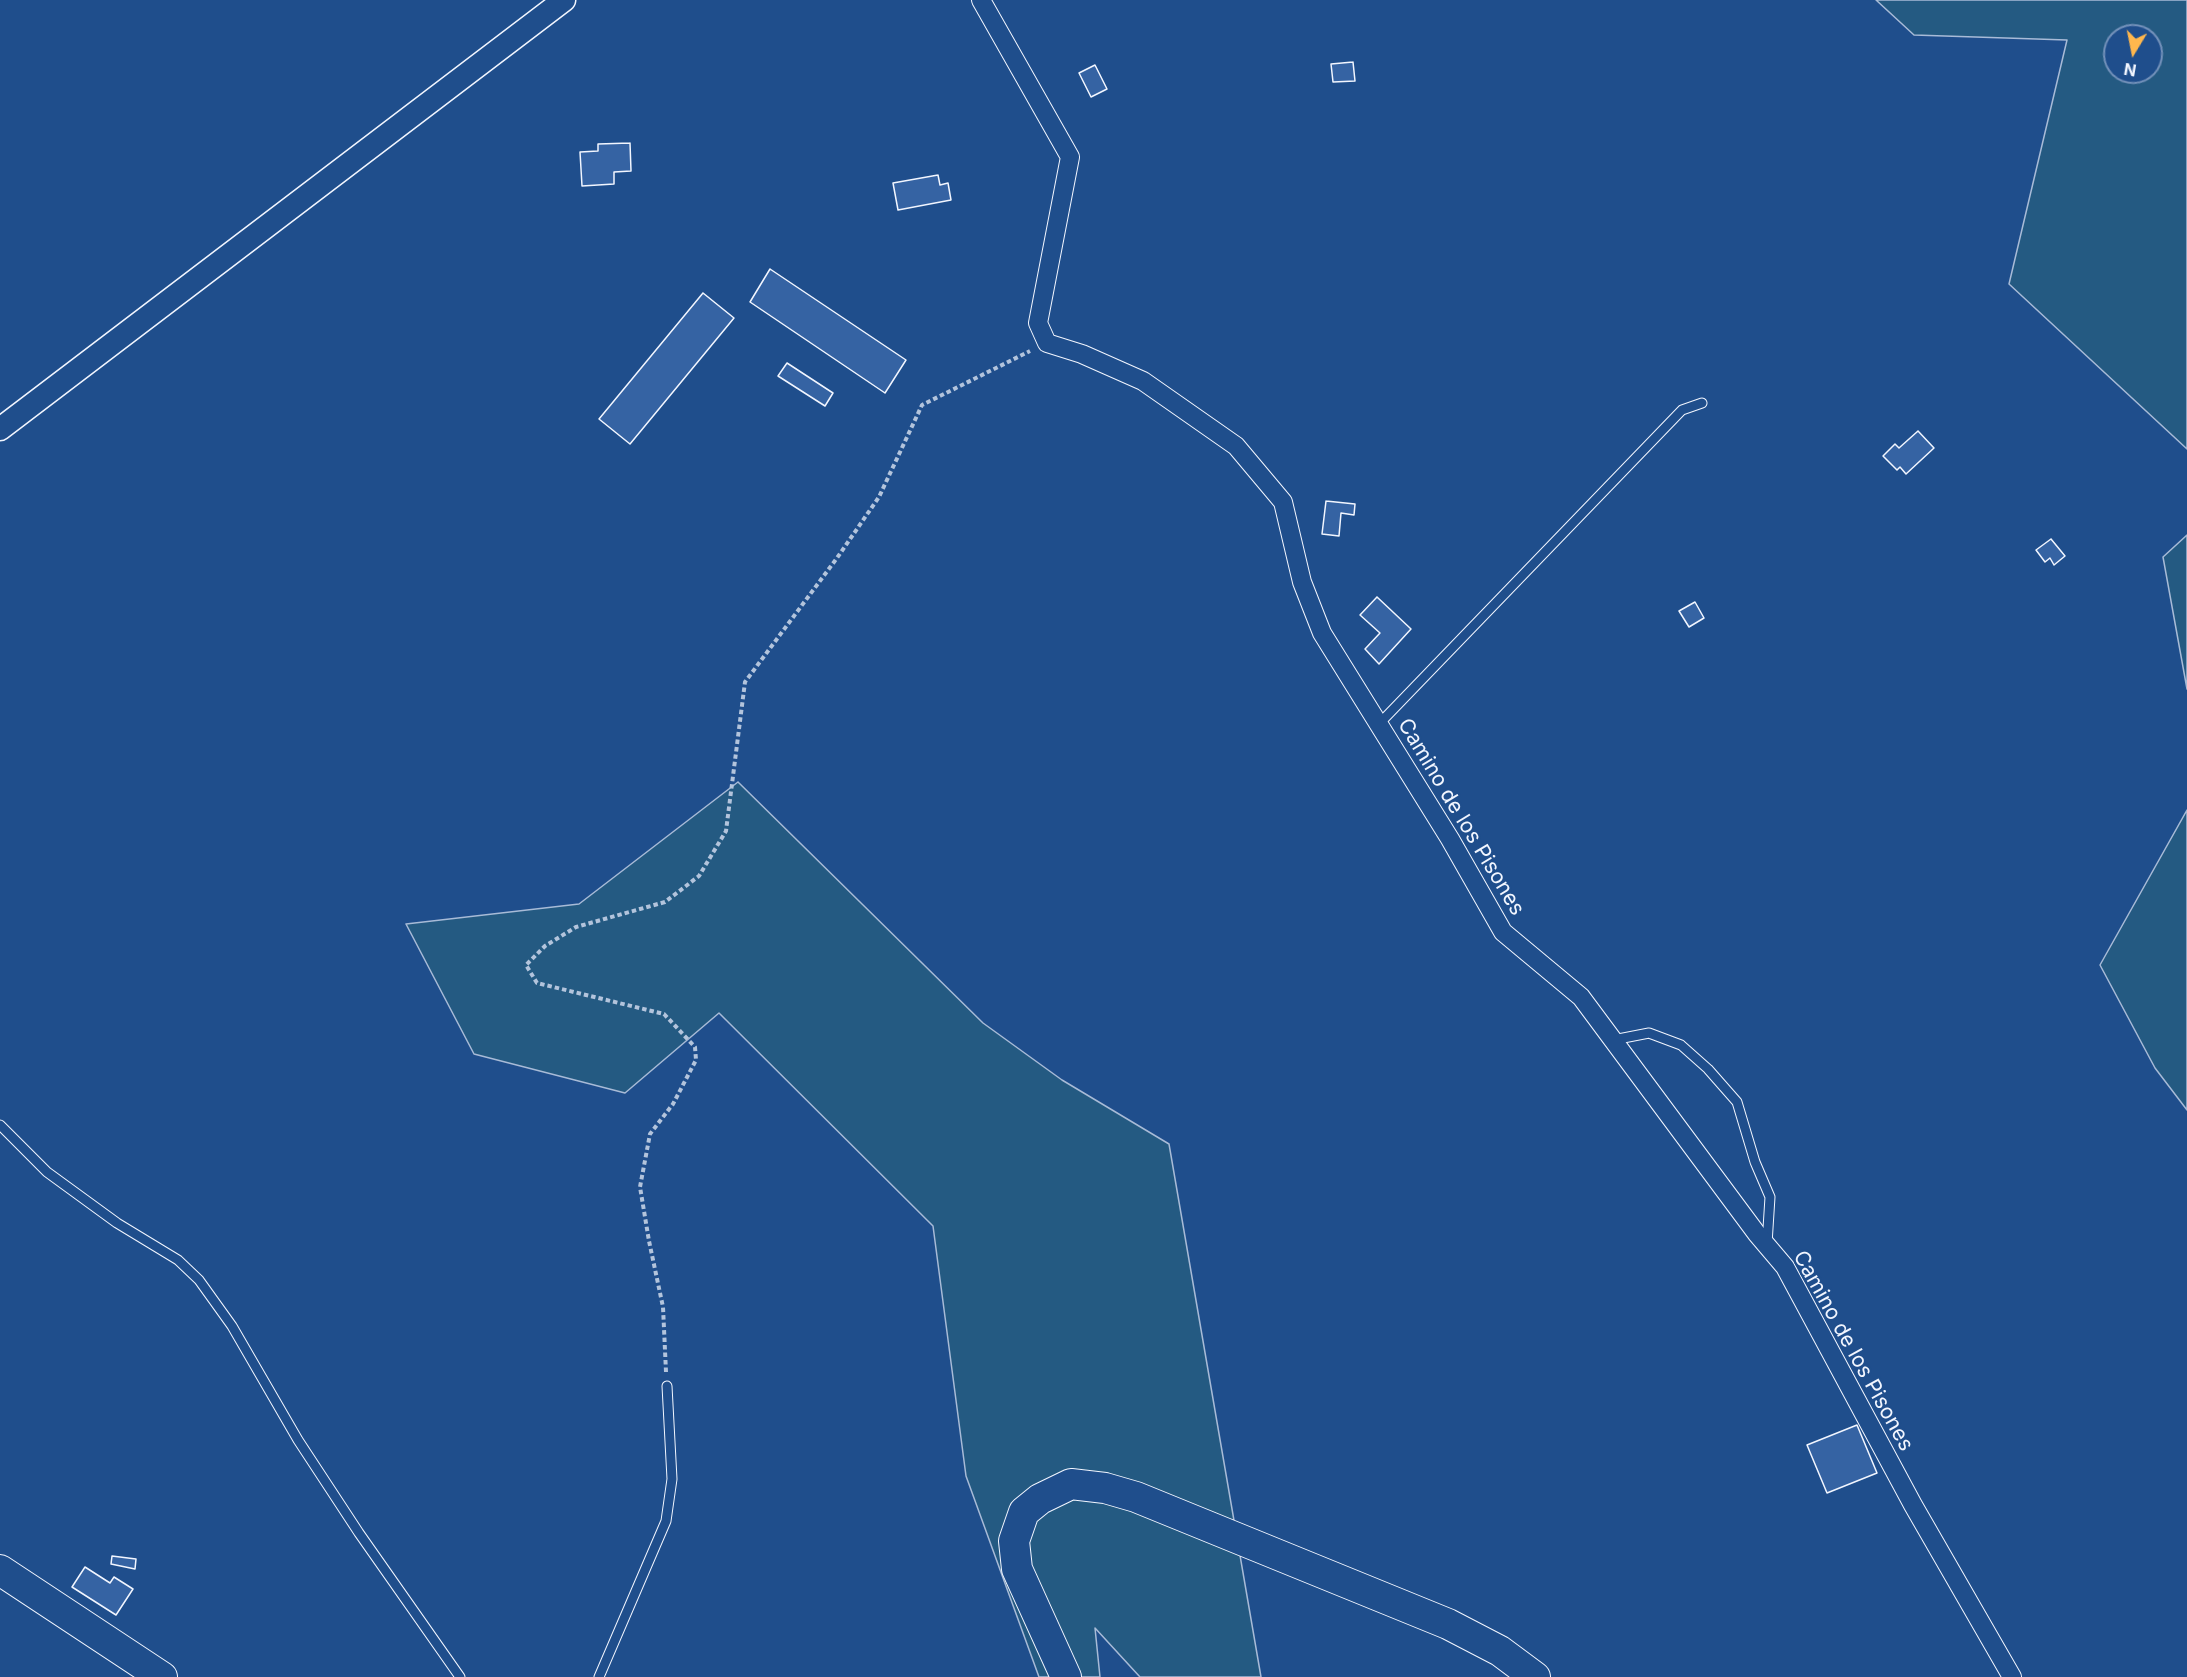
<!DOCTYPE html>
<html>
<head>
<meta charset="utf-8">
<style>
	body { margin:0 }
	#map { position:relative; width:2187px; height:1677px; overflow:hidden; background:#1f4e8c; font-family:Inter,sans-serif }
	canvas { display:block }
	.north { position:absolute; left:2103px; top:24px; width:60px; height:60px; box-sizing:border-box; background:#1f4e8c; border:2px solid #7391ba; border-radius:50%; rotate:190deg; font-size:16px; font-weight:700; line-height:24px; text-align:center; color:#f2f6ff }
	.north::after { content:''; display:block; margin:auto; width:21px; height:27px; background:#ffb74d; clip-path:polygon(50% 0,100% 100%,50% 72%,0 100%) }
</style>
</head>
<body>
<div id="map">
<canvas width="2187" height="1677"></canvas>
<div class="north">N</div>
</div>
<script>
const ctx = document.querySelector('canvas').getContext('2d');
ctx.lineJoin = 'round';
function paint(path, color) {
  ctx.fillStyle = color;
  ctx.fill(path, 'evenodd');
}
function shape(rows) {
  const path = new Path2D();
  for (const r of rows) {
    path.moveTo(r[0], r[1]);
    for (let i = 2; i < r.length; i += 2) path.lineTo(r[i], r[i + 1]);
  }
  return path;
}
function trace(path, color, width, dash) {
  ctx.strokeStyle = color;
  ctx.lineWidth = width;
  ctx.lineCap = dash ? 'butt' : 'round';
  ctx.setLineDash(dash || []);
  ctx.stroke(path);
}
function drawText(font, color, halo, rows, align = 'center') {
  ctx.font = font + ' Inter,sans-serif';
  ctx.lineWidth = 4.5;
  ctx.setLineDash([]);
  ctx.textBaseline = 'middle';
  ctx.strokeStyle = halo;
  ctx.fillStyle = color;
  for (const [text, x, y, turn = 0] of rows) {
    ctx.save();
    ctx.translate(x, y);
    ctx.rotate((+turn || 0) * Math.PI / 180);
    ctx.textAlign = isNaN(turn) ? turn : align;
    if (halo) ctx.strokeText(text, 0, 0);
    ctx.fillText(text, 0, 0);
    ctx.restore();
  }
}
const green = shape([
	[1876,0,2187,0,2187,449,2009,284,2067,40,1914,35,1876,0],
	[2115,36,2151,36,2151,72,2115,72,2115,36],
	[2187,535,2187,689,2163,557,2187,535],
	[738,782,983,1023,1062,1080,1169,1144,1261,1677,1140,1677,1095,1628,1100,1677,1039,1677,966,1476,933,1226,719,1013,625,1093,474,1054,406,924,579,904,738,782],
	[2187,810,2187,1110,2155,1068,2100,965,2187,810]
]);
paint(green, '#245a82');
trace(green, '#a8bbd7', 1.5);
const building = shape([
	[1353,62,1355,81,1333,82,1331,64,1353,62],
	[1095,65,1107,89,1091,97,1079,73,1095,65],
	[630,143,631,171,614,172,614,184,582,186,580,152,598,151,598,144,630,143],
	[938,175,940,185,948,183,951,200,898,210,893,183,938,175],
	[770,269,906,360,885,393,750,302,770,269],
	[703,293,734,318,630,444,599,419,703,293],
	[787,363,833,393,825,406,778,376,787,363],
	[1918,431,1934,448,1906,474,1900,467,1897,470,1883,456,1895,444,1899,448,1918,431],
	[1326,501,1355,504,1354,515,1341,513,1339,536,1322,534,1326,501],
	[2051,539,2065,556,2054,565,2050,558,2045,562,2036,550,2051,539],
	[1377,597,1411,629,1379,664,1365,649,1380,633,1360,615,1377,597],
	[1695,602,1704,618,1689,627,1679,611,1695,602],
	[1857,1425,1877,1473,1827,1493,1807,1445,1857,1425],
	[112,1556,136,1559,135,1569,111,1564,112,1556],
	[85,1567,110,1583,114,1577,133,1589,116,1615,72,1587,85,1567]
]);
paint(building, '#3563a3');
trace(building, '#f2f6ff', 1.5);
const service = shape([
	[1378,725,1682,410,1702,403],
	[1613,1040,1649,1033,1681,1045,1708,1069,1737,1102,1755,1162,1770,1197,1767,1244],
	[0,1125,47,1172,117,1223,178,1260,199,1280,232,1326,298,1440,359,1533,460,1677],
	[599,1677,666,1521,672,1479,667,1386]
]);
const minor = shape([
	[981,0,1070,157,1038,323,1047,343,1082,354,1143,381,1236,446,1283,502,1302,582,1322,633,1450,839,1503,932,1581,997,1757,1234,1785,1267,1913,1505,2012,1677]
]);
const tertiary = shape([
	[0,429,564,0]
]);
const trunk = shape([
	[0,1570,162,1677],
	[1066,1677,1017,1569,1014,1541,1024,1512,1040,1499,1071,1484,1105,1488,1136,1497,1448,1624,1500,1651,1535,1677]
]);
trace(service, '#f2f6ff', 11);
trace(minor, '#f2f6ff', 20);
trace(tertiary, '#f2f6ff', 25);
trace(trunk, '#f2f6ff', 32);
trace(shape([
	[666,1372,663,1307,649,1241,640,1187,650,1134,673,1104,696,1060,695,1047,664,1014,537,983,526,965,545,946,576,927,665,902,699,876,726,831,745,682,837,558,879,497,922,405,1030,351]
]), '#b3c4dc', 4, [4.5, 3]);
trace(service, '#1f4e8c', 9);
trace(minor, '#1f4e8c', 18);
trace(tertiary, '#1f4e8c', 22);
trace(trunk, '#1f4e8c', 30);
drawText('21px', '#f2f6ff', '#1f4e8c', [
	["Camino de los Pisones",1461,817,59],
	["Camino de los Pisones",1853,1351,61]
]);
</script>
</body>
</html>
